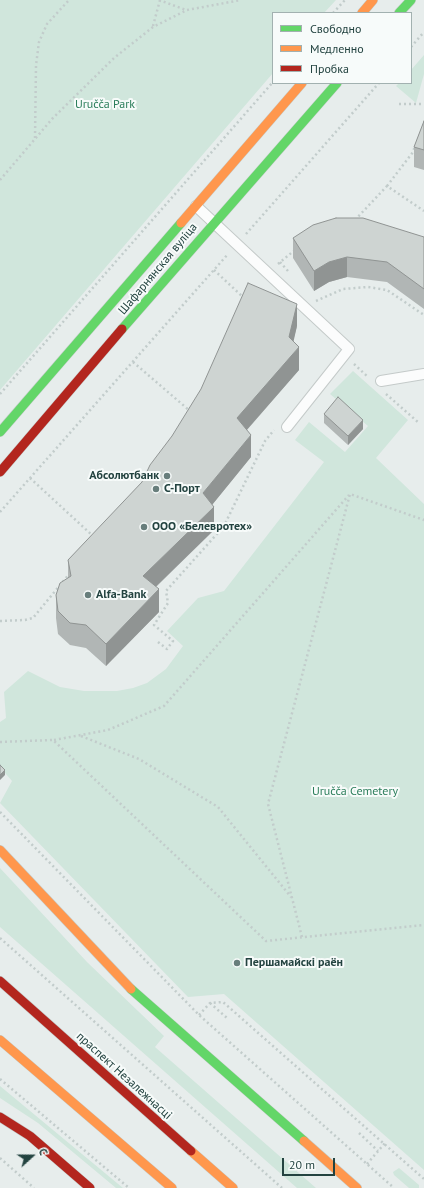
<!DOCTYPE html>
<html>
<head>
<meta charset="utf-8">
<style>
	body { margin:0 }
	#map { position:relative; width:424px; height:1188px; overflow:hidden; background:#e7edec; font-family:"PT Sans",sans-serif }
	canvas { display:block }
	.legend { position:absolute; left:272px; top:12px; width:140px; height:72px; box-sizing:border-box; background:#f7fbfa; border:1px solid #a2b1b0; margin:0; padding:5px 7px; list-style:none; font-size:12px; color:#234340 }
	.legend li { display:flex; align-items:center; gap:8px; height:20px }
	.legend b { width:20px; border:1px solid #a2b1b0 }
	.north { position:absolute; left:12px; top:1136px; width:40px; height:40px; -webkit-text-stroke:3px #f7fbfa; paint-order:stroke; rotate:69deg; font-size:11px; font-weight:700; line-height:16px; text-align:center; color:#234340 }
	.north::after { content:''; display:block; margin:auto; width:14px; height:18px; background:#234340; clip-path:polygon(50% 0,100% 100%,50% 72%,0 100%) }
	.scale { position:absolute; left:282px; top:1158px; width:53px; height:18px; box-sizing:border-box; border:2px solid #234340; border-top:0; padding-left:5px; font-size:12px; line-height:14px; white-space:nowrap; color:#234340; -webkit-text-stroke:3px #f7fbfa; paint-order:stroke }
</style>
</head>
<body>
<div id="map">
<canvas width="424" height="1188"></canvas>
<ul class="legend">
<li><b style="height:5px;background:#63d668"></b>Свободно</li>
<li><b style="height:5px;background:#ff974d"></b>Медленно</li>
<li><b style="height:5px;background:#b3261e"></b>Пробка</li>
</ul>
<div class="north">С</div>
<div class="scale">20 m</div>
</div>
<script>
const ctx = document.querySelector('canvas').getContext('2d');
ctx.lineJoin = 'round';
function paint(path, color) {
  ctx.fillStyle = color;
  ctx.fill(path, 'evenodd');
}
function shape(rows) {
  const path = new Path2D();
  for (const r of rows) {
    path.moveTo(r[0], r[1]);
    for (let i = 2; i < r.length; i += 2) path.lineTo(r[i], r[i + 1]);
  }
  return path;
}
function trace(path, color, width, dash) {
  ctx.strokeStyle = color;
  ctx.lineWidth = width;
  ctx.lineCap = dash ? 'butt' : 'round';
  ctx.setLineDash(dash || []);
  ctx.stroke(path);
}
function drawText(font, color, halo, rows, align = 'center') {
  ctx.font = font + ' "PT Sans",sans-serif';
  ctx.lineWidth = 4;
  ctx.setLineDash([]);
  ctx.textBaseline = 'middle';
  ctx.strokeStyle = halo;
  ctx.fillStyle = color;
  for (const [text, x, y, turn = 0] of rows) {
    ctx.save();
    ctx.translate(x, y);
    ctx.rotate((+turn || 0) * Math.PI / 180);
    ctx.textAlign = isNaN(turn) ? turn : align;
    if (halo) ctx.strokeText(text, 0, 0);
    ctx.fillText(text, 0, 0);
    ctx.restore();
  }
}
paint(shape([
	[0,0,336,0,324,13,273,13,273,73,0,390],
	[424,55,424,74,416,103,396,86,399,83,411,83,411,70],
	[353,371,408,420,376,458,424,504,424,1170,224,994,188,997,0,803,12,781,0,767,0,722,6,718,4,692,28,671,60,687,84,691,117,691,133,688,147,683,166,669,183,646,167,631,198,598,224,591,324,462,295,440,309,422,345,452,368,426,330,394],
	[0,868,87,962,164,1036,155,1047,316,1188,297,1188,0,927],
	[0,1086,123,1188,116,1188,38,1123,0,1098],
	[399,1168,419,1185,419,1188,409,1188,394,1175,393,1172]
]), '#d0e6dc');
const lane = shape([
	[196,206,349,349,287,427],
	[381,381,424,374]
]);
const fast = shape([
	[399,13,411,0],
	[122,329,337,83],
	[0,432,181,223],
	[131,989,304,1141]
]);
const slow = shape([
	[362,13,373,0],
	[181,223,302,83],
	[0,850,131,989],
	[0,1040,172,1188],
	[304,1141,357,1188],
	[191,1151,233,1188]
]);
const jam = shape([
	[0,472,122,329],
	[0,981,191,1151],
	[0,1117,30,1136,90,1188]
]);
trace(lane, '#c4cac9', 12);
trace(fast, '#c3cbc9', 10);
trace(slow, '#c3cbc9', 10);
trace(jam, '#c3cbc9', 10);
trace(shape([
	[159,0,186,10],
	[333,13,345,0],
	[153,26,160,0],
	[411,47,424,32],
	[399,104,424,104],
	[35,138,36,65,39,42,47,24,69,0],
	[0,180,52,119,114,58,153,27,187,10,241,0],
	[387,186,413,152,415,146],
	[355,220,387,186,424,211],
	[246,234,379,83],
	[280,262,288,271],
	[278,264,296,249],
	[214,270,244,298],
	[316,301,343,289,368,287,387,290,424,315],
	[133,362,190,411],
	[354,364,368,377],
	[0,394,273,82],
	[386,394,419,423],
	[30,478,93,536],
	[0,512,228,254],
	[0,621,25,620,33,618,70,573],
	[158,642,167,649,173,641,154,625,168,603,166,591,224,526,265,441,274,430],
	[81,736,139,759,218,807,291,897],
	[54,740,108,730,164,706,349,495],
	[0,742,53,740,266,941,424,925],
	[0,812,199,1015,394,1188],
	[302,937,268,804,350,494,424,520],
	[0,938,282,1188],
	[210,1003,227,1018],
	[199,1015,210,1003,223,1002,424,1179],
	[0,1079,129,1188],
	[359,1133,378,1151],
	[0,1158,34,1188],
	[367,1164,385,1143]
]), '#c2cccb', 2.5, [2, 3]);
trace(lane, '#fbfcfc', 10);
trace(fast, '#63d668', 9);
trace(slow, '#ff974d', 9);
trace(jam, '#b3261e', 9);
paint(shape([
	[424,121,424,170,414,167,414,147],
	[424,237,424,309,387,282,347,277,329,282,314,291,293,258,293,238],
	[297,326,293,341,299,370,247,430,251,457,212,505,214,530,156,587,159,612,106,666,86,648,70,645,58,634,56,618,56,595,68,578,68,560],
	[324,414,363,429,348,445,324,423]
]), '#b1b6b5');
paint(shape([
	[347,257,347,277,329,282,314,291,314,271,329,262],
	[297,304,297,326,290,357,299,347,299,370,237,441,237,418],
	[363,420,363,429,348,445,348,436],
	[251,435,251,457,203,516,203,493],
	[214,507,214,530,143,599,143,576],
	[159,589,159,612,106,666,106,644],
	[5,770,5,775,0,780,0,775]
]), '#909493');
const building = shape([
	[424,121,424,150,414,147,424,121],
	[336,218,363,218,424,237,424,289,387,262,347,257,329,262,314,271,293,238,313,225,336,218],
	[248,283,297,304,289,337,299,347,237,418,251,435,203,493,214,507,143,576,159,589,106,644,86,625,70,623,58,611,56,595,60,583,71,576,68,560,142,482,150,465,172,436,201,389,248,283],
	[338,397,363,420,348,436,324,414,338,397],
	[0,765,5,770,0,775,0,765]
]);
paint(building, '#ced4d2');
trace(building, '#909493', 1);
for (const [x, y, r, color] of [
	[167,476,4,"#687e7c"],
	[156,489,4,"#687e7c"],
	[144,527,4,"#687e7c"],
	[88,595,4,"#687e7c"],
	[237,963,4,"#687e7c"]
]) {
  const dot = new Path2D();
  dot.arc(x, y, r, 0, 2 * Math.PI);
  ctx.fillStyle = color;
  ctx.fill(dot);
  trace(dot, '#f7fbfa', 1.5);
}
drawText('12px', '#2a7d5a', '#f7fbfa', [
	["Uručča Park",105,105],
	["Uručča Cemetery",355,792]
]);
drawText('12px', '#234340', '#f7fbfa', [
	["Шафарнянская вуліца",158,269,-50],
	["праспект Незалежнасці",124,1076,42]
]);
drawText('bold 12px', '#234340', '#f7fbfa', [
	["Абсолютбанк",159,476,"right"],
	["С-Порт",164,489],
	["ООО «Белевротех»",152,527],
	["Alfa-Bank",96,595],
	["Першамайскі раён",245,963]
], 'left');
</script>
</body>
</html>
